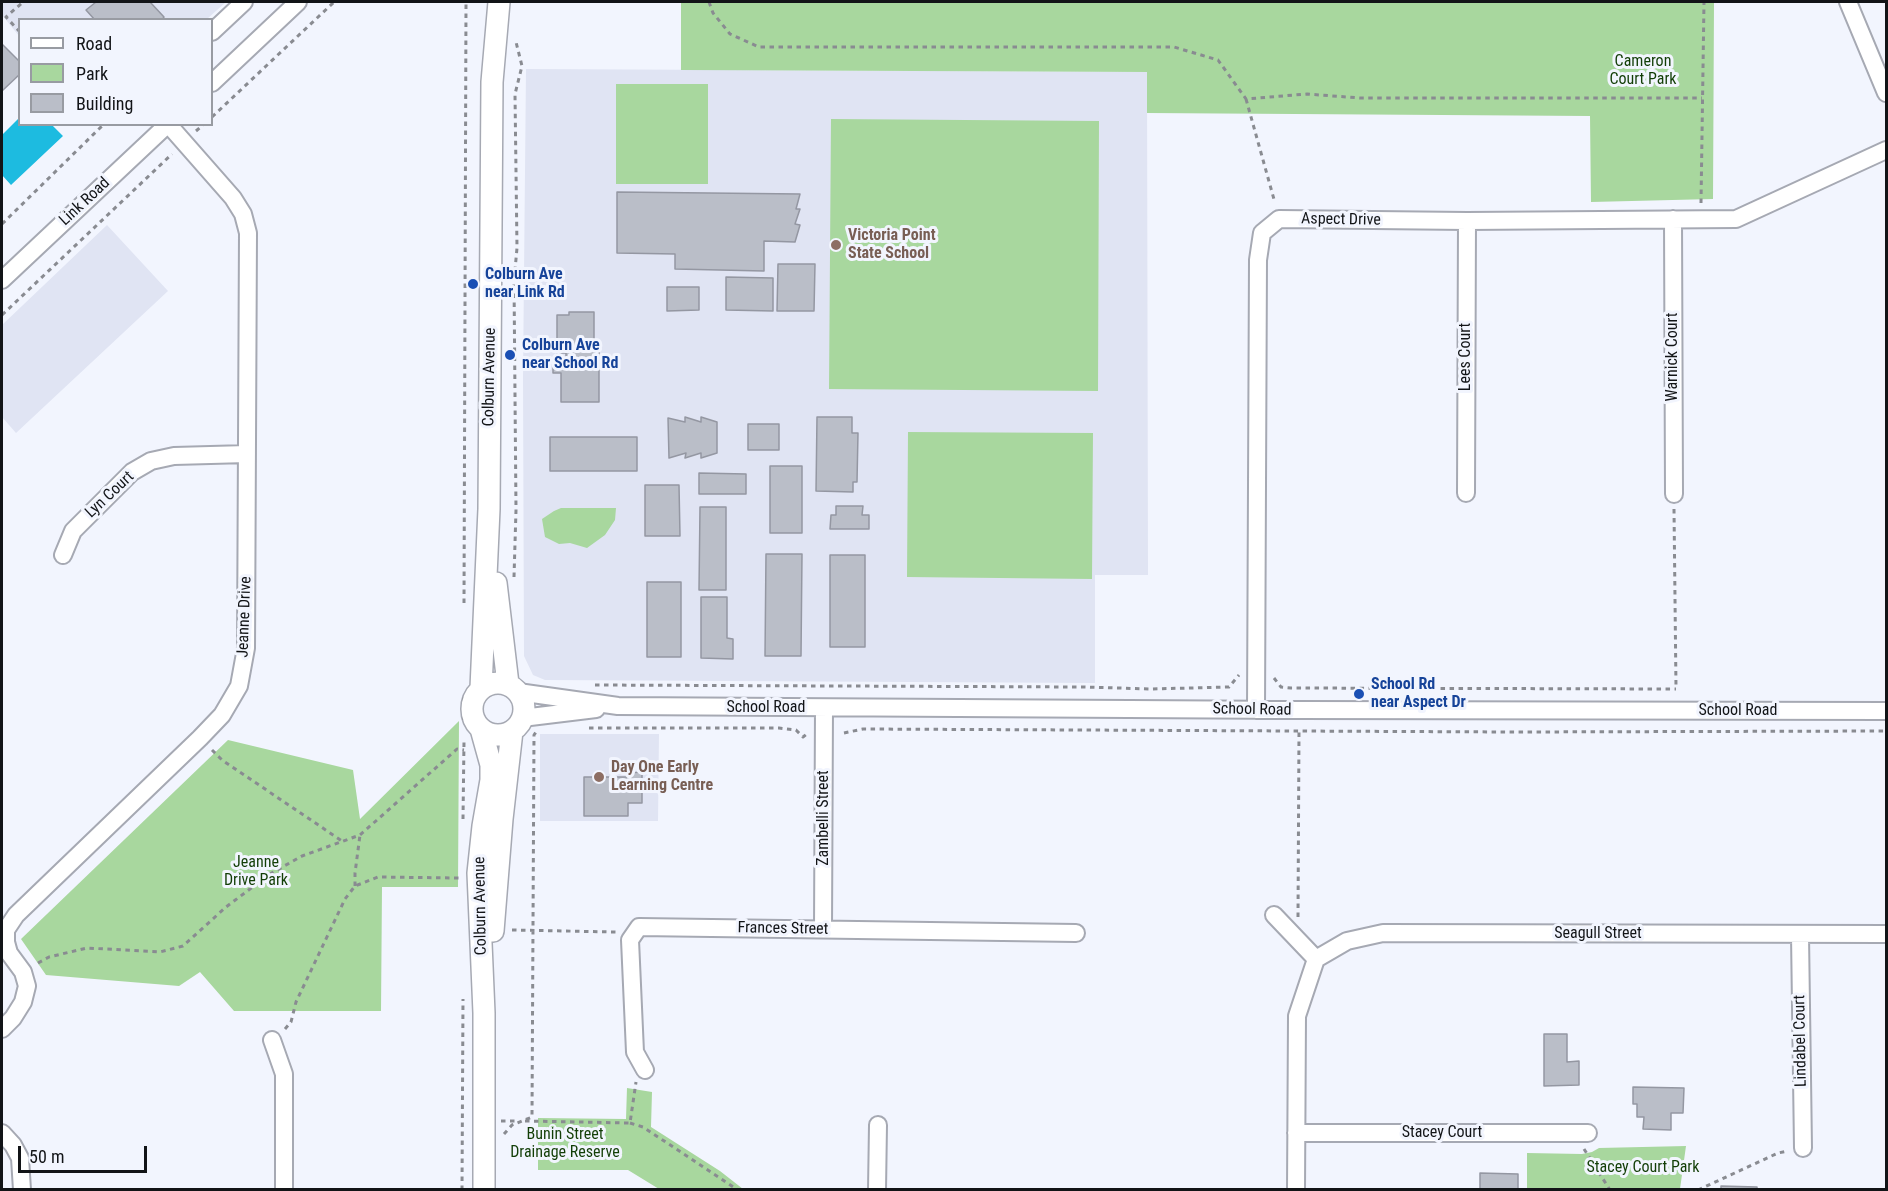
<!DOCTYPE html>
<html>
<head>
<meta charset="utf-8">
<style>
	body { margin:0 }
	#map { position:relative; width:1888px; height:1191px; overflow:hidden; background:#f2f5fe; font-family:"Roboto Condensed",sans-serif }
	canvas { display:block }
	.frame { position:absolute; inset:0; border:3px solid #121417; pointer-events:none }
	.legend { position:absolute; left:18px; top:18px; width:195px; height:108px; box-sizing:border-box; background:#f2f5fe; border:2px solid #989ba2; margin:0; padding:8px 10px; list-style:none; font-size:18px; color:#121417 }
	.legend li { display:flex; align-items:center; gap:12px; height:30px }
	.legend b { width:30px; border:2px solid #989ba2 }
	.scale { position:absolute; left:18px; top:1146px; width:129px; height:27px; box-sizing:border-box; border:3px solid #121417; border-top:0; padding-left:8px; font-size:18px; line-height:21px; white-space:nowrap; color:#121417; -webkit-text-stroke:4px #f2f5fe; paint-order:stroke }
</style>
</head>
<body>
<div id="map">
<canvas width="1888" height="1191"></canvas>
<div class="frame"></div>
<ul class="legend">
<li><b style="height:8px;background:#fff"></b>Road</li>
<li><b style="height:16px;background:#a8d79e"></b>Park</li>
<li><b style="height:16px;background:#babec8"></b>Building</li>
</ul>
<div class="scale">50 m</div>
</div>
<script>
const ctx = document.querySelector('canvas').getContext('2d');
ctx.lineJoin = 'round';
function paint(path, color) {
  ctx.fillStyle = color;
  ctx.fill(path, 'evenodd');
}
function shape(rows) {
  const path = new Path2D();
  for (const r of rows) {
    if (r.length === 3) {
      path.moveTo(r[0] + r[2], r[1]);
      path.arc(r[0], r[1], r[2], 0, 2 * Math.PI);
      continue;
    }
    path.moveTo(r[0], r[1]);
    for (let i = 2; i < r.length; i += 2) path.lineTo(r[i], r[i + 1]);
  }
  return path;
}
function trace(path, color, width, dash) {
  ctx.strokeStyle = color;
  ctx.lineWidth = width;
  ctx.lineCap = dash ? 'butt' : 'round';
  ctx.setLineDash(dash || []);
  ctx.stroke(path);
}
function drawText(font, color, halo, rows, align = 'center') {
  ctx.font = font + ' "Roboto Condensed",sans-serif';
  ctx.lineWidth = 6;
  ctx.setLineDash([]);
  ctx.textBaseline = 'middle';
  ctx.strokeStyle = halo;
  ctx.fillStyle = color;
  for (const [text, x, y, turn = 0] of rows) {
    ctx.save();
    ctx.translate(x, y);
    ctx.rotate((+turn || 0) * Math.PI / 180);
    ctx.textAlign = isNaN(turn) ? turn : align;
    if (halo) ctx.strokeText(text, 0, 0);
    ctx.fillText(text, 0, 0);
    ctx.restore();
  }
}
paint(shape([
	[2,2,226,2,207,19,20,20,19,36,2,15],
	[526,69,1147,72,1148,575,1095,575,1095,683,545,680,533,675,524,656,523,377],
	[107,225,168,291,16,433,2,417,2,325],
	[540,734,659,734,658,821,540,821]
]), '#e0e4f3');
paint(shape([
	[681,2,1714,2,1713,199,1591,202,1590,116,1147,113,1147,72,681,70],
	[616,84,708,84,708,184,616,184],
	[831,119,1099,121,1098,391,829,389],
	[908,432,1093,433,1092,579,907,577],
	[561,508,616,508,615,520,605,535,587,548,570,543,559,544,545,537,542,519,554,511],
	[459,721,458,887,382,887,381,1011,234,1011,200,972,179,986,46,975,21,939,228,740,353,770,360,819],
	[627,1088,652,1092,651,1127,720,1171,743,1189,659,1189,628,1170,538,1170,538,1118,626,1119],
	[1686,1146,1680,1189,1527,1189,1527,1153,1582,1154,1592,1152,1599,1148]
]), '#a8d79e');
paint(shape([
	[19,118,20,124,52,125,63,136,11,185,2,175,2,135]
]), '#1dbbe0');
const building = shape([
	[96,2,150,2,164,17,162,20,95,20,86,10,96,2],
	[2,44,20,62,20,74,2,91,2,44],
	[617,192,800,194,796,209,800,209,795,224,800,225,795,242,764,241,764,271,675,269,675,254,617,253,617,192],
	[778,264,815,264,814,311,777,311,778,264],
	[726,277,773,278,773,311,726,310,726,277],
	[667,287,699,287,699,310,667,311,667,287],
	[569,312,594,312,594,352,599,352,599,402,561,402,561,373,553,373,553,361,566,361,566,353,557,353,557,315,569,315,569,312],
	[685,417,701,422,701,417,717,422,717,453,701,458,701,453,685,458,686,453,669,458,668,418,685,422,685,417],
	[817,417,852,417,852,433,858,433,857,482,853,482,853,492,816,491,817,417],
	[748,424,779,424,779,450,748,450,748,424],
	[550,437,637,437,637,471,550,471,550,437],
	[770,466,802,466,802,533,770,533,770,466],
	[699,473,746,474,746,494,699,494,699,473],
	[645,485,679,485,680,536,645,536,645,485],
	[836,506,863,506,862,515,869,515,869,529,830,529,831,515,836,515,836,506],
	[700,507,726,507,726,590,699,590,700,507],
	[766,554,802,554,801,656,765,656,766,554],
	[830,555,865,555,865,647,830,647,830,555],
	[647,582,681,582,681,657,647,657,647,582],
	[701,597,727,597,727,638,733,639,733,659,701,658,701,597],
	[642,772,642,803,628,803,628,816,584,816,584,777,627,777,627,773,642,772],
	[1544,1034,1567,1034,1567,1062,1579,1061,1579,1085,1544,1086,1544,1034],
	[1633,1087,1684,1088,1683,1113,1671,1113,1671,1130,1643,1129,1644,1117,1637,1117,1637,1104,1633,1104,1633,1087],
	[1480,1173,1518,1174,1518,1190,1480,1190,1480,1173],
	[1721,1186,1757,1187,1757,1190,1721,1190,1721,1186]
]);
paint(building, '#babec8');
trace(building, '#9497a2', 1.5);
const minor = shape([
	[1848,2,1886,93],
	[212,32,244,2],
	[212,83,298,2],
	[1673,219,1674,494],
	[2,280,168,124],
	[1466,493,1467,221],
	[63,555,73,531,132,472,151,461,174,456,247,454],
	[518,692,618,706,1299,710,1886,711],
	[1256,710,1258,260,1262,233,1279,219,1467,221,1736,219,1886,150],
	[522,718,596,709],
	[1274,915,1316,959],
	[823,929,824,708],
	[1800,935,1803,1148],
	[2,1029,13,1018,23,1002,27,986,23,972,9,953,6,942,6,930,16,915,200,738,222,715,239,686,246,648,248,233,243,214,233,198,168,124],
	[272,1040,284,1074,284,1190],
	[645,1070,635,1052,630,940,639,927,1076,933],
	[2,1133,13,1145,20,1158,22,1190],
	[1296,1133,1588,1133],
	[877,1190,878,1125],
	[1296,1190,1297,1016,1316,959,1347,941,1383,933,1886,934]
]);
const major = shape([
	[496,583,508,684],
	[498,709,26],
	[481,688,489,509,492,82,499,2],
	[481,729,491,765,491,780,483,826,478,873,484,1013,484,1190],
	[493,931,502,819,512,731]
]);
trace(minor, '#a6a9b3', 20);
trace(major, '#a6a9b3', 24);
trace(shape([
	[709,2,713,13,730,34,759,47,1174,47,1218,60,1246,99,1307,94,1360,98,1702,98],
	[20,32,6,17,23,2],
	[1246,99,1275,203],
	[212,117,334,2],
	[196,131,204,124],
	[1701,203,1704,2],
	[2,224,104,124],
	[2,315,172,154],
	[1674,509,1676,688],
	[514,577,516,510,514,281,517,248,515,94,522,66,516,42],
	[464,603,466,2],
	[1274,678,1281,687,1291,688,1676,689],
	[595,685,1084,687,1151,689,1229,687,1239,675],
	[464,720,464,696],
	[589,728,779,728,796,730,803,737,808,733],
	[844,733,863,729,1513,732,1886,731],
	[212,750,222,760,342,841],
	[463,819,464,741],
	[355,886,355,873,360,835],
	[1298,917,1299,731],
	[512,930,616,932],
	[38,963,49,957,87,948,160,952,183,946,226,907,270,874,302,856,360,835,457,749,464,750],
	[285,1029,291,1022,296,1002,345,899,355,886,378,877,459,878],
	[501,1121,518,1121],
	[525,1121,630,1123,636,1082],
	[630,1123,643,1127,738,1190],
	[504,1134,512,1125,532,1117,534,735,536,732],
	[1584,1149,1610,1190],
	[462,1190,463,999],
	[1698,1190,1778,1153,1788,1151]
]), '#898b91', 3, [4.5, 4.5]);
trace(minor, '#fff', 16);
trace(major, '#fff', 21);
for (const [x, y, r, color] of [
	[836,245,6,"#8d6e63"],
	[473,284,6,"#1a4fb4"],
	[510,355,6,"#1a4fb4"],
	[1359,694,6,"#1a4fb4"],
	[599,777,6,"#8d6e63"]
]) {
  const dot = new Path2D();
  dot.arc(x, y, r, 0, 2 * Math.PI);
  ctx.fillStyle = color;
  ctx.fill(dot);
  trace(dot, '#f2f5fe', 2);
}
drawText('16px', '#123e06', '#f2f5fe', [
	["Cameron",1643,62],
	["Court Park",1643,80],
	["Jeanne",256,863],
	["Drive Park",256,881],
	["Bunin Street",565,1135],
	["Drainage Reserve",565,1153],
	["Stacey Court Park",1643,1168]
]);
drawText('16px', '#121417', '#f2f5fe', [
	["Link Road",85,202,-43],
	["Aspect Drive",1341,220,1],
	["Lees Court",1466,357,-90],
	["Warnick Court",1673,357,-90],
	["Colburn Avenue",490,377,-89],
	["Lyn Court",110,495,-43],
	["Jeanne Drive",245,617,-88],
	["School Road",766,708],
	["School Road",1252,710,1],
	["School Road",1738,711],
	["Zambelli Street",824,818,-90],
	["Colburn Avenue",481,906,-91],
	["Frances Street",783,929,1],
	["Seagull Street",1598,934],
	["Lindabel Court",1801,1041,-91],
	["Stacey Court",1442,1133]
]);
drawText('bold 16px', '#785e54', '#f2f5fe', [
	["Victoria Point",848,236],
	["State School",848,254],
	["Day One Early",611,768],
	["Learning Centre",611,786]
], 'left');
drawText('bold 16px', '#164399', '#f2f5fe', [
	["Colburn Ave",485,275],
	["near Link Rd",485,293],
	["Colburn Ave",522,346],
	["near School Rd",522,364],
	["School Rd",1371,685],
	["near Aspect Dr",1371,703]
], 'left');
</script>
</body>
</html>
